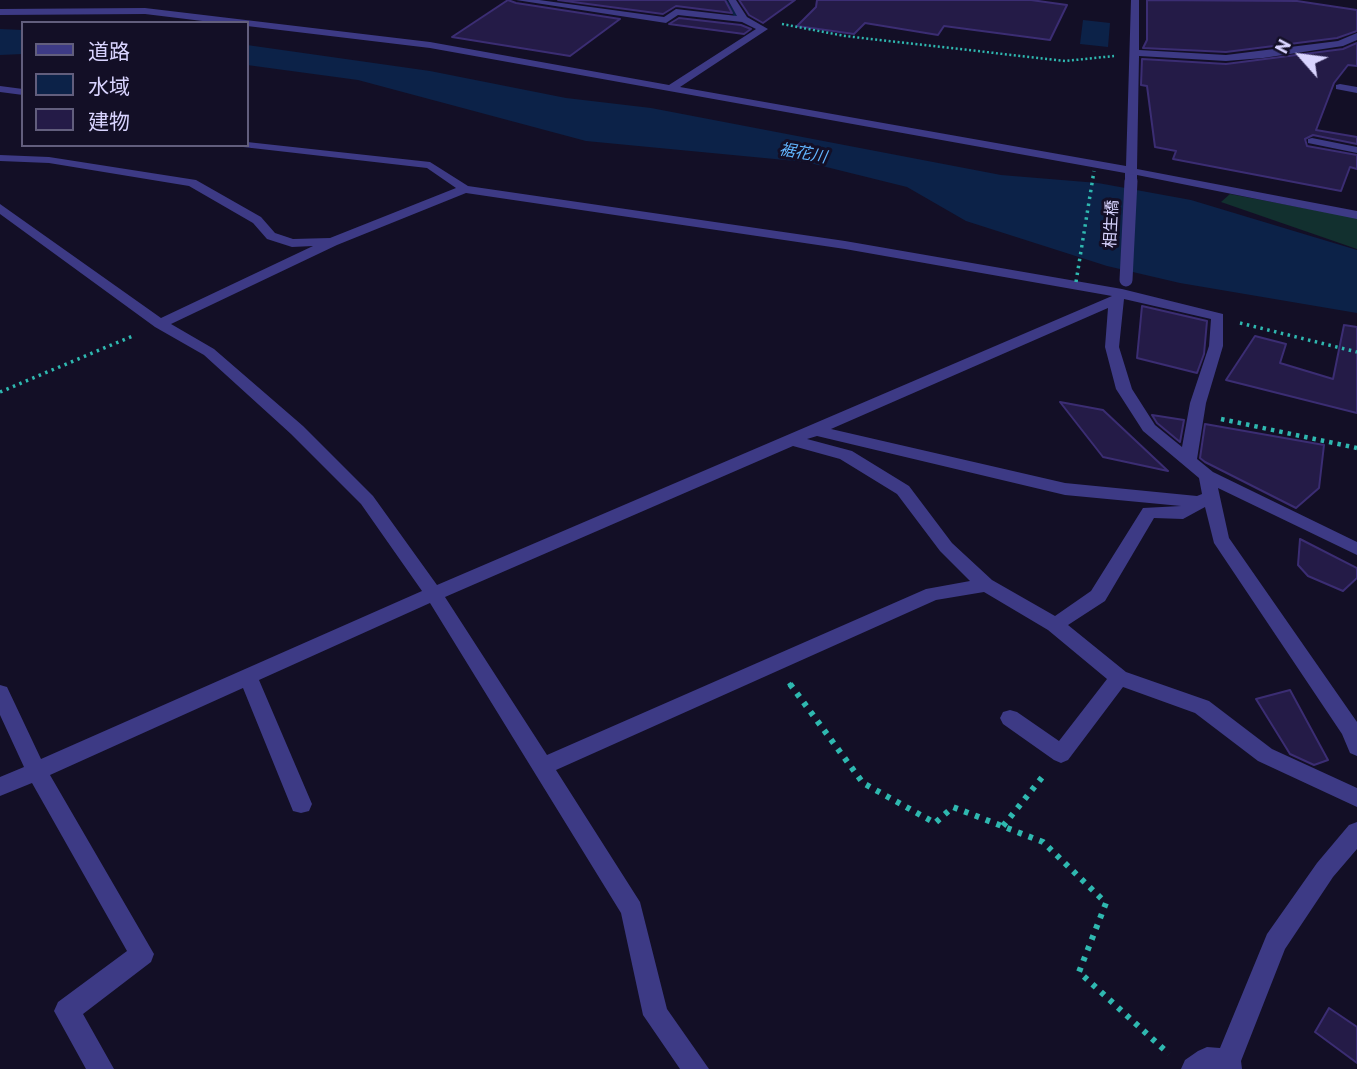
<!DOCTYPE html>
<html>
<head>
<meta charset="utf-8">
<style>
	body { margin:0 }
	#map { position:relative; width:1357px; height:1069px; overflow:hidden; background:#130f26; font-family:Barlow,"Noto Sans JP",sans-serif }
	canvas { display:block }
	.legend { position:absolute; left:21px; top:21px; width:228px; height:126px; box-sizing:border-box; background:#130f26; border:2px solid #625e7d; margin:0; padding:9px 12px; list-style:none; font-size:21px; color:#d9d4ff }
	.legend li { display:flex; align-items:center; gap:14px; height:35px }
	.legend b { width:35px; border:2px solid #625e7d }
	.north { position:absolute; left:1266px; top:21px; width:70px; height:70px; -webkit-text-stroke:5px #130f26; paint-order:stroke; rotate:298deg; font-size:19px; font-weight:700; line-height:28px; text-align:center; color:#d9d4ff }
	.north::after { content:''; display:block; margin:auto; width:24px; height:32px; background:#d9d4ff; clip-path:polygon(50% 0,100% 100%,50% 72%,0 100%) }
</style>
</head>
<body>
<div id="map">
<canvas width="1357" height="1069"></canvas>
<ul class="legend">
<li><b style="height:9px;background:#3d3a85"></b>道路</li>
<li><b style="height:19px;background:#0c2248"></b>水域</li>
<li><b style="height:19px;background:#241b47"></b>建物</li>
</ul>
<div class="north">N</div>
</div>
<script>
const ctx = document.querySelector('canvas').getContext('2d');
ctx.lineJoin = 'round';
function paint(path, color) {
  ctx.fillStyle = color;
  ctx.fill(path, 'evenodd');
}
function shape(rows) {
  const path = new Path2D();
  for (const r of rows) {
    path.moveTo(r[0], r[1]);
    for (let i = 2; i < r.length; i += 2) path.lineTo(r[i], r[i + 1]);
  }
  return path;
}
function trace(path, color, width, dash) {
  ctx.strokeStyle = color;
  ctx.lineWidth = width;
  ctx.lineCap = dash ? 'butt' : 'round';
  ctx.setLineDash(dash || []);
  ctx.stroke(path);
}
function drawText(font, color, halo, rows, align = 'center') {
  ctx.font = font + ' Barlow,"Noto Sans JP",sans-serif';
  ctx.lineWidth = 6;
  ctx.setLineDash([]);
  ctx.textBaseline = 'middle';
  ctx.strokeStyle = halo;
  ctx.fillStyle = color;
  for (const [text, x, y, turn = 0] of rows) {
    ctx.save();
    ctx.translate(x, y);
    ctx.rotate((+turn || 0) * Math.PI / 180);
    ctx.textAlign = isNaN(turn) ? turn : align;
    if (halo) ctx.strokeText(text, 0, 0);
    ctx.fillText(text, 0, 0);
    ctx.restore();
  }
}
paint(shape([
	[1230,194,1357,218,1357,249,1221,202]
]), '#12302f');
paint(shape([
	[1083,20,1110,23,1108,47,1080,44],
	[0,29,23,30,23,54,0,55],
	[247,45,430,71,566,98,651,108,1001,175,1098,183,1191,200,1357,250,1357,313,1180,283,1107,266,966,221,907,187,806,162,586,141,358,80,247,65]
]), '#0c2248');
paint(shape([
	[721,0,727,0,738,16,734,16,721,0]
]), '#0c2248');
const building = shape([
	[508,0,516,3,620,19,570,56,452,37,508,0],
	[558,0,725,0,732,13,676,6,663,14,558,0],
	[739,0,795,0,763,23,749,15,739,0],
	[817,0,1031,0,1067,5,1050,40,944,26,938,35,865,23,854,34,797,26,816,7,817,0],
	[1147,0,1297,1,1357,10,1357,31,1337,38,1226,52,1143,48,1147,40,1147,0],
	[679,18,741,25,751,29,744,34,669,24,679,18],
	[1357,43,1357,66,1348,65,1334,83,1316,130,1357,137,1357,144,1313,135,1305,139,1307,146,1357,155,1357,169,1350,167,1341,191,1173,159,1176,151,1155,147,1147,86,1141,85,1142,59,1226,64,1343,49,1357,43],
	[1142,306,1207,321,1204,354,1197,373,1137,358,1142,306],
	[1344,325,1357,327,1357,413,1226,380,1255,336,1286,344,1280,363,1333,379,1344,325],
	[1060,402,1103,410,1168,471,1103,457,1060,402],
	[1152,415,1184,420,1180,442,1157,423,1152,415],
	[1205,424,1324,445,1319,488,1296,508,1205,462,1200,458,1205,424],
	[1300,539,1357,568,1357,578,1343,591,1308,576,1298,565,1300,539],
	[1290,690,1328,760,1314,765,1290,754,1256,699,1290,690],
	[1329,1008,1357,1027,1357,1063,1315,1032,1329,1008]
]);
paint(building, '#241b47');
trace(building, '#3b2d73', 2);
trace(shape([
	[782,24,845,36,1065,61,1114,56]
]), '#2fb8b0', 2.5, [2, 2.5]);
trace(shape([
	[1240,323,1357,352],
	[0,392,135,335]
]), '#2fb8b0', 3.5, [2.5, 4.5]);
trace(shape([
	[1221,419,1357,448],
	[789,683,791,686]
]), '#2fb8b0', 4.5, [3.5, 5]);
trace(shape([
	[790,684,863,783,935,823,953,807,1043,842,1106,903,1079,972,1169,1054],
	[1003,826,1044,775]
]), '#2fb8b0', 6, [4.5, 7]);
paint(shape([
	[516,0,539,0,664,17,676,9,737,16,728,0,736,0,747,17,768,29,680,87,1126,166,1131,0,1139,0,1139,50,1226,55,1338,41,1357,33,1357,40,1343,46,1263,58,1226,61,1139,56,1137,169,1357,211,1357,219,1137,175,1137,181,1131,185,1125,181,1125,173,430,48,247,26,247,23,219,23,145,14,0,15,0,9,145,8,430,42,669,85,756,29,742,22,678,15,666,23,516,0],
	[1340,84,1357,87,1357,93,1336,89,1336,85,1340,84],
	[0,86,23,89,23,95,0,92,0,86],
	[1312,138,1357,147,1357,153,1308,143,1308,139,1312,138],
	[247,142,430,162,468,186,845,241,1122,289,1223,314,1223,346,1206,403,1197,459,1213,472,1357,542,1357,555,1218,488,1229,538,1357,722,1357,756,1350,753,1342,734,1214,543,1205,507,1183,519,1154,518,1105,601,1068,625,1126,672,1209,701,1272,749,1357,788,1357,807,1258,761,1195,713,1123,687,1068,760,1061,763,1054,760,1003,724,1000,718,1003,712,1010,710,1017,712,1059,741,1107,679,1048,630,984,592,936,600,556,770,640,902,667,1009,709,1069,680,1069,643,1015,621,913,430,603,259,680,312,804,309,811,301,813,293,811,243,688,50,775,154,954,151,962,83,1014,114,1069,86,1069,54,1011,58,1002,127,951,32,783,0,796,0,777,24,767,0,715,0,685,7,687,41,759,422,591,361,504,291,434,204,355,155,327,0,214,0,204,161,318,313,246,292,247,267,239,253,223,189,186,49,163,0,161,0,155,49,157,196,180,261,217,275,233,293,239,330,238,456,188,427,168,243,147,242,145,247,145,247,142],
	[466,193,845,249,1112,296,437,585,373,496,303,426,214,349,171,324,337,245,466,193],
	[1124,299,1211,319,1209,346,1190,403,1182,447,1155,425,1132,389,1119,347,1124,299],
	[1108,308,1105,347,1116,389,1143,431,1199,478,1202,494,1197,496,1065,483,831,429,1108,308],
	[817,436,1065,495,1181,506,1143,508,1091,591,1055,616,992,580,952,543,909,486,852,451,807,439,817,436],
	[793,446,840,459,897,494,940,551,970,581,926,589,547,755,445,597,793,446],
	[1357,822,1357,849,1333,877,1285,949,1241,1061,1242,1069,1181,1069,1185,1060,1198,1051,1207,1047,1220,1048,1267,934,1317,863,1349,825,1357,822]
]), '#3d3a85');
trace(shape([
	[1076,282,1094,171]
]), '#2fb8b0', 3.5, [2.5, 4.5]);
trace(shape([
	[1126,280,1131,181]
]), '#3d3a85', 13);
drawText('italic 16px', '#62b6ff', '#130f26', [
	["裾花川",803,153,10]
]);
drawText('16px', '#d9d4ff', '#130f26', [
	["相生橋",1111,224,-87]
]);
</script>
</body>
</html>
